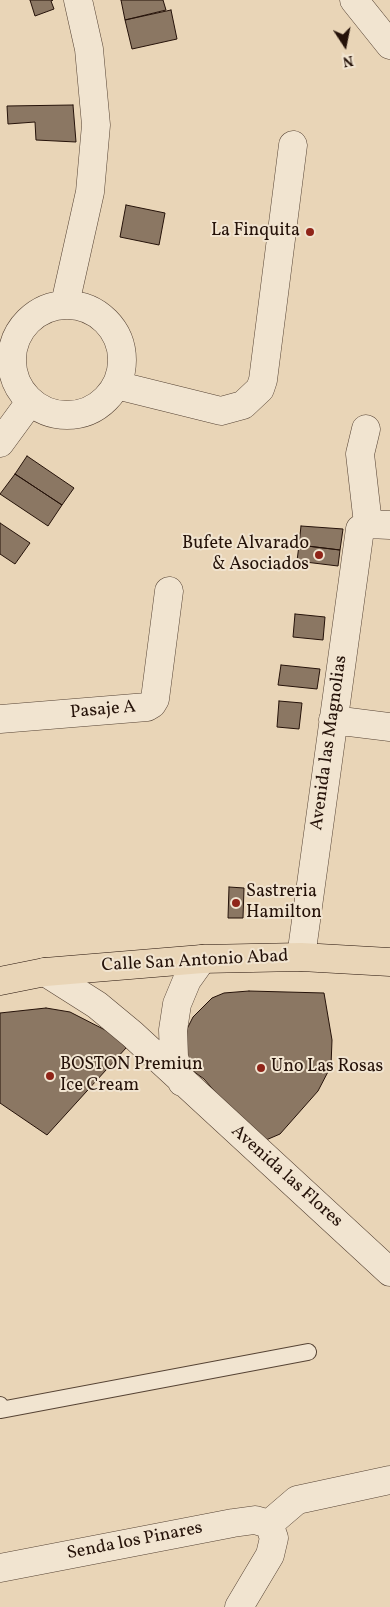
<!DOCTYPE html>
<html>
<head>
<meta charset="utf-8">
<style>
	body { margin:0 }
	#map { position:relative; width:390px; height:1607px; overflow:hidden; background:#e9d5b7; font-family:Vollkorn,serif }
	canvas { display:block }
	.north { position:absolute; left:320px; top:20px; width:50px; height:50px; -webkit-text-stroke:4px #f1e4d0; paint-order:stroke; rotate:169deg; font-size:14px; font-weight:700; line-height:20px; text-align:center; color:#251209 }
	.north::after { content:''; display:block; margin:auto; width:18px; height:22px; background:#251209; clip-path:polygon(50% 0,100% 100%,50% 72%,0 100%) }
</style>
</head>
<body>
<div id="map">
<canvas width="390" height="1607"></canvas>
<div class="north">N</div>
</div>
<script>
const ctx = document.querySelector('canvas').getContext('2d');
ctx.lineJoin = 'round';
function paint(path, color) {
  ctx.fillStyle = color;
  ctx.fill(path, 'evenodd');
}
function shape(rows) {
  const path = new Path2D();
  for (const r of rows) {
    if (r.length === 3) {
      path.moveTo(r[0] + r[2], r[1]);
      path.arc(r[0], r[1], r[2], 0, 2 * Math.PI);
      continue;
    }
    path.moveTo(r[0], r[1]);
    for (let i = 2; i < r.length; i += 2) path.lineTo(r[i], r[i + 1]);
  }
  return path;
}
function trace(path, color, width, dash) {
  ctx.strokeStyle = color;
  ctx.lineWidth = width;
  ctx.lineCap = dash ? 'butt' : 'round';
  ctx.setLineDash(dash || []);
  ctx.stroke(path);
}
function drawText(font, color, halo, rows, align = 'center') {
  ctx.font = font + ' Vollkorn,serif';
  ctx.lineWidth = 4;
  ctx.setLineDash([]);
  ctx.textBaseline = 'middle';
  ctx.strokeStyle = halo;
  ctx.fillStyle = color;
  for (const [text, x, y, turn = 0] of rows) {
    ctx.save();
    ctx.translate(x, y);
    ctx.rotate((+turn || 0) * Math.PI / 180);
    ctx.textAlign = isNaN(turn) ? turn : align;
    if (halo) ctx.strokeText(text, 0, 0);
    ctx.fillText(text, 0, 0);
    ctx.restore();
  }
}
const building = shape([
	[30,0,53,0,51,1,54,9,35,16,30,0],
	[121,0,163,0,166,10,125,20,121,0],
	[171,10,177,39,132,49,125,20,171,10],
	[73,105,76,142,36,140,35,122,8,124,7,106,73,105],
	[126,205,165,213,159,245,120,237,126,205],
	[27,456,74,488,62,505,15,474,27,456],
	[15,474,62,505,48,526,0,494,15,474],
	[0,523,30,543,15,564,0,554,0,523],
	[301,526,343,529,340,550,299,545,301,526],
	[299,545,340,550,338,566,297,561,299,545],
	[295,614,325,617,323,640,293,637,295,614],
	[281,665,320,669,317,689,278,685,281,665],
	[279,701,302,703,299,729,277,727,279,701],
	[229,887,244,888,243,918,228,918,229,887],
	[249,991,324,993,332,1040,331,1066,318,1091,280,1134,259,1143,204,1079,193,1071,185,1047,185,1033,193,1017,212,998,224,993,249,991],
	[46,1008,70,1012,111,1033,126,1048,47,1135,0,1103,0,1013,46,1008]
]);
paint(building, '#8b7763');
trace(building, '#251209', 1);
const service = shape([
	[0,1405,1,1410,308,1352]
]);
const minor = shape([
	[354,0,390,45],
	[65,304,90,192,96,125,89,49,78,0],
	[67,360,55],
	[116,385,221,411,243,405,260,389,263,380,293,145],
	[366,429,360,454,368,524],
	[0,443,30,402],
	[0,719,147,707,152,704,155,699,169,591],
	[333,720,390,727],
	[301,957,360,529,368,524,390,525],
	[45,972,97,1005,132,1034,390,1272],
	[182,1082,174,1057,173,1030,177,1004,187,980,202,959],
	[269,1524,297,1500,390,1480],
	[0,1568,233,1523,255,1520,269,1524],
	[239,1607,270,1555,274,1538,269,1524]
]);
const primary = shape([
	[0,981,45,972,202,959,301,957,390,962]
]);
trace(service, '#564334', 18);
trace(minor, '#564334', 29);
trace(primary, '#251209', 29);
trace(service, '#f1e4d0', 16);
trace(minor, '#f1e4d0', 28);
trace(primary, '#e9d5b7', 28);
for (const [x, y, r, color] of [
	[310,232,5,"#8f2418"],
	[319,555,5,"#8f2418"],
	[236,903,5,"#8f2418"],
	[261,1068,5,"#8f2418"],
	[50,1076,5,"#8f2418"]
]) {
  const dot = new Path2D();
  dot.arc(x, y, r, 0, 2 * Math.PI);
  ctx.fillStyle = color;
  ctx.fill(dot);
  trace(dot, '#f1e4d0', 2);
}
drawText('18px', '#251209', '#f1e4d0', [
	["La Finquita",300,232,"right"],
	["Bufete Alvarado",309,545,"right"],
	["& Asociados",309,566,"right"],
	["Sastreria",246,893],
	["Hamilton",246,914],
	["BOSTON Premiun",60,1066],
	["Ice Cream",60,1087],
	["Uno Las Rosas",271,1068]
], 'left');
drawText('18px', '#251209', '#f1e4d0', [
	["Pasaje A",103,711,-5],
	["Avenida las Magnolias",330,743,-82],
	["Calle San Antonio Abad",195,962,-3],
	["Avenida las Flores",286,1177,42],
	["Senda los Pinares",135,1542,-11]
]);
</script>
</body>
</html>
